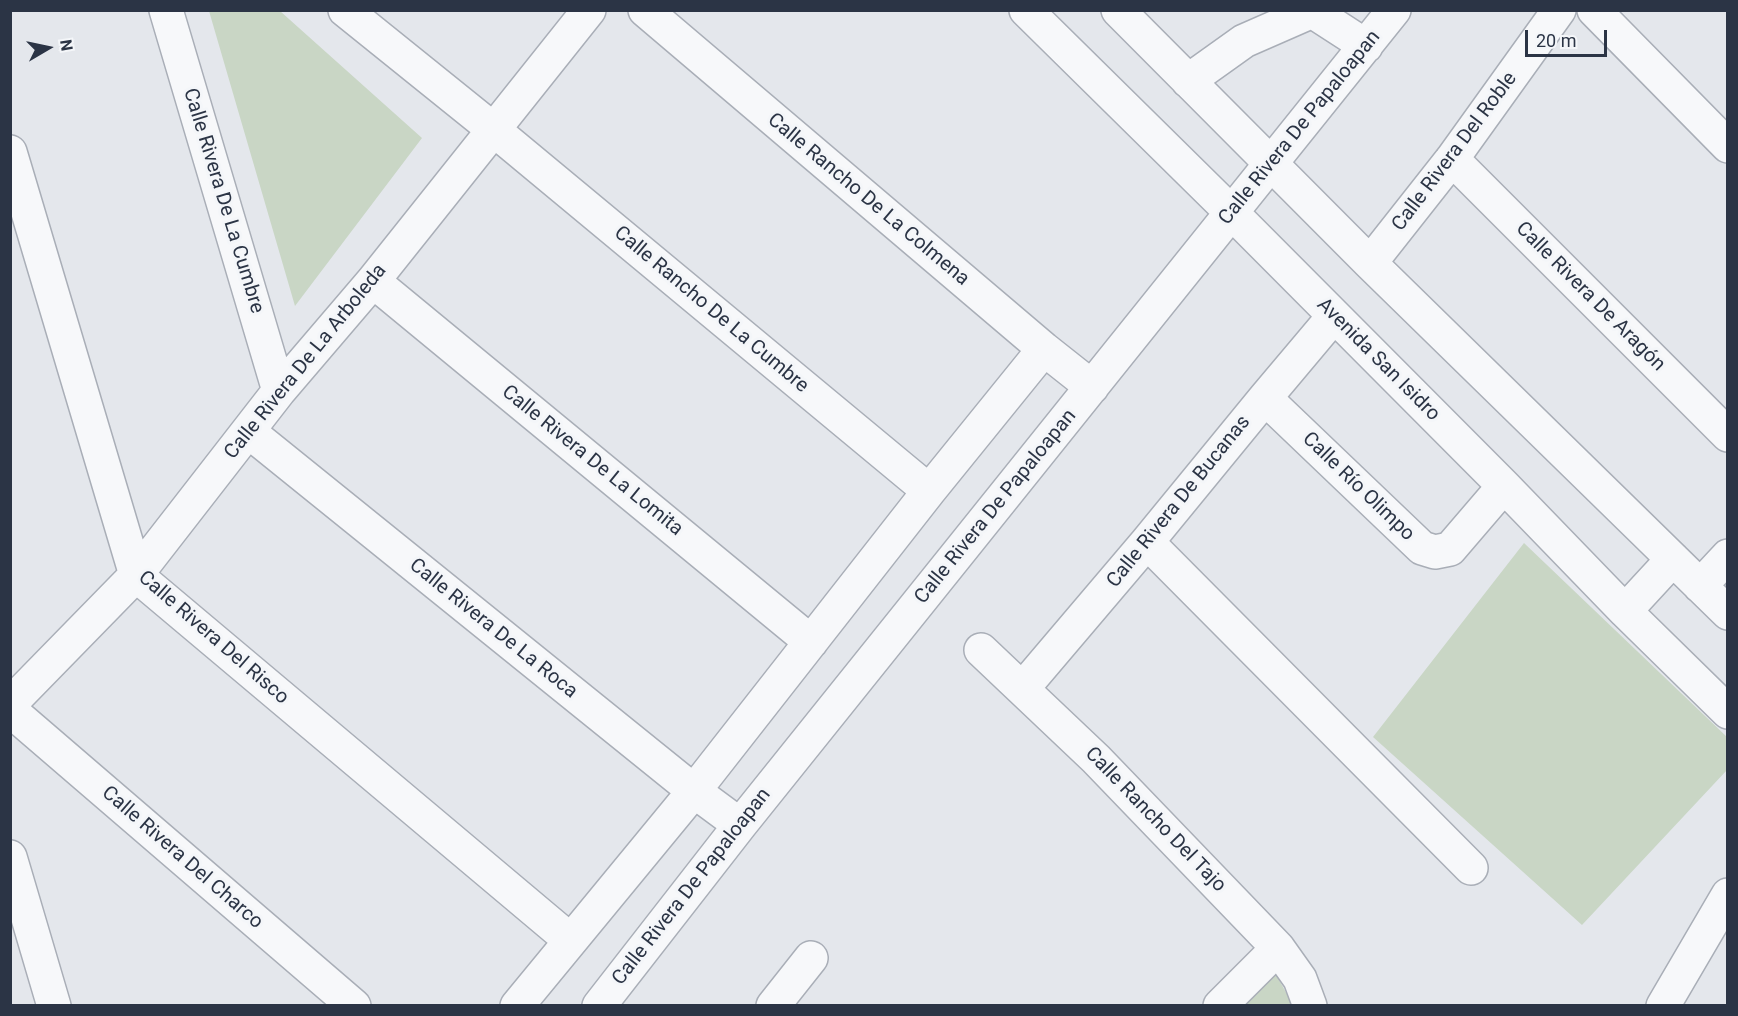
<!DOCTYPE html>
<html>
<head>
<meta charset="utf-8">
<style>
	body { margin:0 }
	#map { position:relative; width:1738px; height:1016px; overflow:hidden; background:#e4e7ec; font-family:Roboto,sans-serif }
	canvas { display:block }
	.frame { position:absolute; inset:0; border:12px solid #2b3445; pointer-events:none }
	.north { position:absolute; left:18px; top:18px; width:60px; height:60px; -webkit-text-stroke:4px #f4f6f9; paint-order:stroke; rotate:81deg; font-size:16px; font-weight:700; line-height:24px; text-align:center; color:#2b3445 }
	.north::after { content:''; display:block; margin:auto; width:21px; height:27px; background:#2b3445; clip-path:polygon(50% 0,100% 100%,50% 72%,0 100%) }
	.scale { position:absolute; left:1525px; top:30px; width:82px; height:27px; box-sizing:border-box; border:3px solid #2b3445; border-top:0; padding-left:8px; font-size:18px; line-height:21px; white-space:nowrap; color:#2b3445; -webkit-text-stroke:4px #f4f6f9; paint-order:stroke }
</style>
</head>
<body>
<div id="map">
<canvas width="1738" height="1016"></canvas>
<div class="frame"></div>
<div class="north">N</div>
<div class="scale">20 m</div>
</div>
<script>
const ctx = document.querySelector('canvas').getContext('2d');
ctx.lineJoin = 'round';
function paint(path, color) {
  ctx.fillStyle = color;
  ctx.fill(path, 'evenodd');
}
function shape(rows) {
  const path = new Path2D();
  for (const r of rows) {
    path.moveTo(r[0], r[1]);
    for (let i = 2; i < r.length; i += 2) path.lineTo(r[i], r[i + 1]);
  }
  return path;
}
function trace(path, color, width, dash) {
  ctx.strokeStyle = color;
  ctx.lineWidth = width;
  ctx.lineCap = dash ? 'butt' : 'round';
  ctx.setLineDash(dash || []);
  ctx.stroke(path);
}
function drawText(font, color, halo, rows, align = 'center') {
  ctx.font = font + ' Roboto,sans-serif';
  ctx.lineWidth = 6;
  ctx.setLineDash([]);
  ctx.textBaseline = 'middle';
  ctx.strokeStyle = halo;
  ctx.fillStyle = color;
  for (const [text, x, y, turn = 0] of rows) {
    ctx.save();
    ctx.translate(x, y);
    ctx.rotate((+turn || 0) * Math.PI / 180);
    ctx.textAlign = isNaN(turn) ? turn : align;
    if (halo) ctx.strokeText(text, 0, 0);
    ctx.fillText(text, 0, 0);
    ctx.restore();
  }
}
paint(shape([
	[209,11,280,11,422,138,295,306],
	[1524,543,1727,737,1727,770,1582,925,1373,737],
	[1274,971,1293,1005,1239,1006]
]), '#c9d6c5');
const minor = shape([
	[166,10,279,391],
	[345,10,494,130,929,491],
	[645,10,1044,349,1092,387],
	[1026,10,1232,213,1504,486,1625,611,1728,712],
	[1118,10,1370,263,1728,613],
	[1594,10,1728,146],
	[1188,81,1244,41,1308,13,1315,13,1366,46],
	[10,152,136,575,570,940],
	[1452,159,1728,435],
	[1370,263,1452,159,1559,10],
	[373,281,811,642],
	[1265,398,1422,548,1435,552,1450,549,1504,486],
	[248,431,694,791,740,825],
	[1147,542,1471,868],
	[1700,586,1728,556],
	[1625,611,1673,559],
	[981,650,1096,759,1278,948,1300,979,1310,1006],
	[1023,688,1147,542,1265,398,1334,316],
	[10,704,136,575,279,391,373,281,589,10],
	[10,710,354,1006],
	[10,857,54,1006],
	[517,1006,694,791,929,491,1044,349],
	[599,1006,740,825,1394,10],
	[773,1006,811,958],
	[1220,1006,1278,948],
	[1663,1006,1728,895]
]);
trace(minor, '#a9aeb7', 36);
trace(minor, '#f7f8fa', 33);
drawText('20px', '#2b3445', '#f4f6f9', [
	["Calle Rivera De Papaloapan",1300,128,-51],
	["Calle Rivera Del Roble",1455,152,-53],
	["Calle Rancho De La Colmena",868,200,40],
	["Calle Rivera De La Cumbre",223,201,73],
	["Calle Rivera De Aragón",1590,297,45],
	["Calle Rancho De La Cumbre",711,310,40],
	["Avenida San Isidro",1378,360,45],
	["Calle Rivera De La Arboleda",306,362,-51],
	["Calle Rivera De La Lomita",592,461,39],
	["Calle Río Olimpo",1358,487,44],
	["Calle Rivera De Bucanas",1179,502,-51],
	["Calle Rivera De Papaloapan",996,507,-51],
	["Calle Rivera De La Roca",493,629,39],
	["Calle Rivera Del Risco",213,638,41],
	["Calle Rancho Del Tajo",1155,820,46],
	["Calle Rivera Del Charco",182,858,41],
	["Calle Rivera De Papaloapan",692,887,-52]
]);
</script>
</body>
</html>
